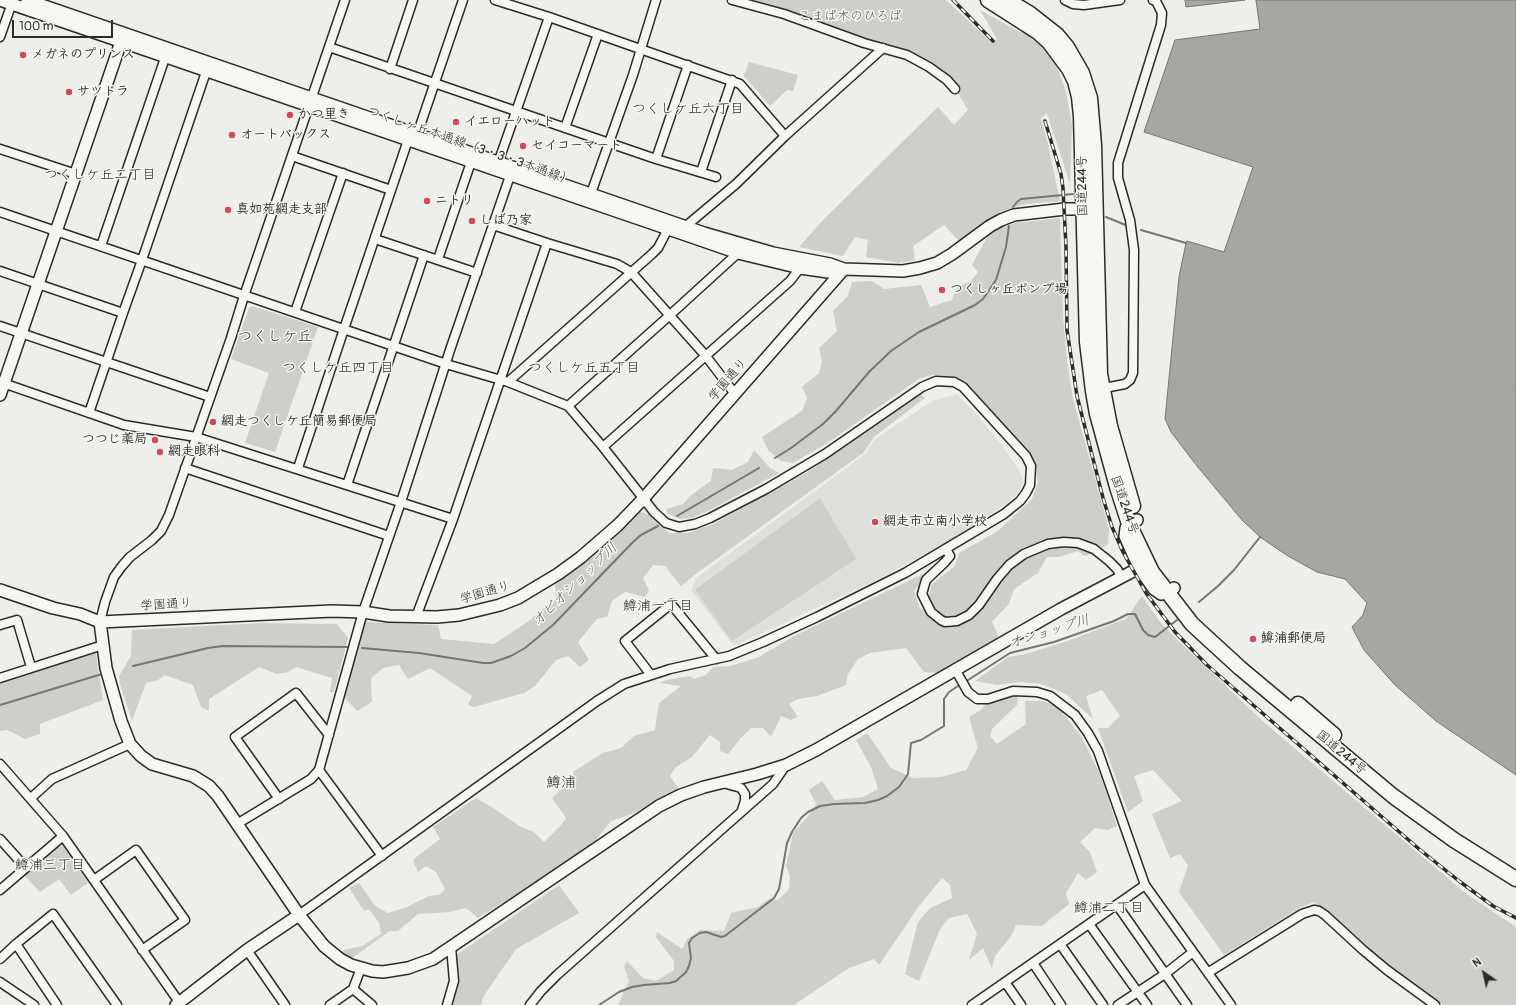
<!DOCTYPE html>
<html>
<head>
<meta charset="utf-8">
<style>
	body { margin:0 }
	#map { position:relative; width:1516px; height:1005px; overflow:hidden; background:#eeeeea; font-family:Pangolin,sans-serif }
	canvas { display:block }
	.north { position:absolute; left:1464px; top:953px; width:40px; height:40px; -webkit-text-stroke:3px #f6f6f2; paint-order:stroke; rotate:326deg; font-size:11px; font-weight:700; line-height:16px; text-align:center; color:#2b2b2b }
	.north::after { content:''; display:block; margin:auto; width:14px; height:18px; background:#2b2b2b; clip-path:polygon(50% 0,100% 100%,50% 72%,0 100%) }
	.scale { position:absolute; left:12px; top:20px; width:101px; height:18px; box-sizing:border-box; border:2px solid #2b2b2b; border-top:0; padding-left:5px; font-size:12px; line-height:14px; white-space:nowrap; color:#2b2b2b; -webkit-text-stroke:3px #f6f6f2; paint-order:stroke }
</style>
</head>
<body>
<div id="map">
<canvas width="1516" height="1005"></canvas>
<div class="north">N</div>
<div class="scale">100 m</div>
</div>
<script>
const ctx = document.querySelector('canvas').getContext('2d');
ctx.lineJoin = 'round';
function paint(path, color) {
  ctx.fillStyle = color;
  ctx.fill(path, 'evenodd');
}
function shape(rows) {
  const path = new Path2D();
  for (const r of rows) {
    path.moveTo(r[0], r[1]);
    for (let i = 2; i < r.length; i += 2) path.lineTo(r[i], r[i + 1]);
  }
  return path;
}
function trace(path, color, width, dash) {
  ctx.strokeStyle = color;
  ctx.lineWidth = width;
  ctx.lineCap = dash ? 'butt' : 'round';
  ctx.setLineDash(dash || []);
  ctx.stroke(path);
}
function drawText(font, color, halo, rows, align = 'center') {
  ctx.font = font + ' Pangolin,"Klee One",sans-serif';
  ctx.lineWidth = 3;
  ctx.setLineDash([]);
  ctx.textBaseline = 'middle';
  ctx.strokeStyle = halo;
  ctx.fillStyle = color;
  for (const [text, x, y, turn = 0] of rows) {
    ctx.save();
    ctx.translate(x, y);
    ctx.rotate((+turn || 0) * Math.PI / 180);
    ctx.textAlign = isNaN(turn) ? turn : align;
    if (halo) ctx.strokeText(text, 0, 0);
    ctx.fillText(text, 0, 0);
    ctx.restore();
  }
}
paint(shape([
	[957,394,971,408,998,440,1018,468,1023,481,1019,492,1006,504,949,541,881,578,734,646,691,590,696,578,864,455,875,439,932,401]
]), '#dededb');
paint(shape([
	[743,0,946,0,991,42,997,39,980,10,1020,32,1031,34,1055,61,1066,92,1072,125,1070,184,1047,113,1041,118,1048,144,1060,201,1027,204,1008,209,992,218,991,217,959,241,944,225,913,246,915,260,899,263,866,257,868,240,855,237,843,256,799,247,824,219,938,107,954,125,968,110,944,71,908,54,777,9],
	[749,62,798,75,793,91,787,90,770,106,744,76],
	[1060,218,1063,316,1067,361,1073,399,1109,529,1108,544,1102,548,1095,545,1091,554,1084,556,1078,551,1059,557,1047,557,1038,573,1014,589,1009,604,992,622,999,637,939,673,924,672,906,648,870,653,858,659,848,674,846,685,817,696,798,699,789,704,798,717,791,720,781,716,771,737,763,728,751,728,740,739,728,754,720,751,720,742,710,735,692,757,676,767,670,776,679,789,632,814,611,821,591,846,527,888,478,918,466,908,450,912,418,914,398,931,390,931,352,958,341,954,344,950,362,946,381,934,379,923,369,909,364,911,349,888,359,883,375,906,388,913,407,907,429,896,439,895,445,889,436,872,426,866,418,872,413,861,415,858,440,839,433,827,476,798,495,809,519,826,534,832,544,842,561,825,566,818,552,798,573,779,574,771,603,753,621,748,634,736,655,730,659,703,681,686,660,683,666,680,690,676,694,679,706,675,713,667,731,666,759,657,794,636,931,570,914,591,920,608,927,611,928,599,932,584,955,566,959,553,998,531,1032,499,1038,482,1036,465,972,392,948,376,932,375,919,379,829,442,793,463,781,461,768,450,762,437,802,411,807,398,802,387,819,373,822,362,819,348,837,331,833,311,848,296,852,282,872,281,884,289,921,285,930,307,952,300,957,286,970,282,978,272,972,265,991,230,1015,223],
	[252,306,318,327,275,452,245,443,269,373,231,359,249,308],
	[921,394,925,398,875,436,863,453,693,576,681,586,665,566,653,565,643,578,649,590,645,597,625,592,612,601,607,617,597,619,578,642,589,660,580,667,568,656,556,660,535,686,524,693,474,707,468,705,472,696,430,668,408,679,399,665,383,668,371,678,372,702,357,711,344,697,365,622,438,625,441,639,494,644,529,621,556,598,555,585,640,511,651,516,669,533,688,533,715,523,806,473,850,443,905,402],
	[754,450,770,468,779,473,712,509,694,517,680,519,668,514,666,509,683,504,690,496,711,481,713,468,732,470,748,462],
	[820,498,856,559,732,641,695,590],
	[1142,596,1160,622,1190,652,1266,724,1464,892,1516,927,1516,1005,1443,1005,1405,979,1314,902,1301,907,1224,955,1179,892,1188,865,1180,854,1170,858,1152,814,1182,801,1153,770,1134,776,1143,801,1128,812,1098,728,1108,728,1120,716,1102,690,1086,696,1093,719,1066,694,1041,684,1019,682,997,685,975,681,1008,657,1026,654,1070,640,1126,619],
	[261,623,337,624,348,638,334,692,330,692,332,678,296,667,288,672,277,674,259,667,209,699,209,711,201,707,193,685,165,675,158,680,146,683,132,721,120,684,119,676,131,656,132,630],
	[96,653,103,700,40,724,40,734,25,739,7,730,0,731,0,684],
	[1018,696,1017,705,992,729,990,736,997,744,1026,724,1025,701,1043,701,1057,706,1081,736,1101,776,1117,826,1108,830,1095,828,1080,842,1090,852,1097,872,1086,880,1078,873,1066,893,1069,904,1042,926,1016,925,1012,935,995,956,992,969,983,948,969,960,977,933,967,914,949,918,940,929,919,981,905,974,918,922,930,908,952,898,950,885,942,878,919,906,879,965,874,959,849,968,794,1005,618,1005,629,981,624,967,627,961,643,978,656,981,674,970,674,961,656,937,657,932,682,949,687,939,700,930,724,931,731,913,758,907,769,899,778,900,789,889,790,876,786,866,793,833,811,813,816,804,809,790,822,781,835,800,863,797,878,789,871,767,856,740,867,733,891,768,913,778,941,777,966,770,978,748,969,717,981,710,986,702,1005,697],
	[57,845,63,846,88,883,71,895,59,879,40,892,24,875],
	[559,885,579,913,516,949,483,997,481,1005,451,1005,456,982,456,955]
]), '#cececa');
const water = shape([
	[1185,0,1245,0,1186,7,1185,0],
	[1256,0,1516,0,1516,775,1436,721,1395,685,1364,650,1352,627,1363,615,1367,603,1345,579,1317,572,1288,556,1260,537,1242,520,1197,466,1171,432,1165,419,1179,277,1186,243,1187,241,1224,252,1253,167,1144,132,1175,40,1260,29,1256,0]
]);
paint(water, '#a6a6a3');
trace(water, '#757573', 1);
trace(shape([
	[1013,207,1017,202,1021,199,1073,194],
	[1106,217,1128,226],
	[1141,230,1186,243],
	[775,458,791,448,823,424,836,411,869,372,891,351,919,332,975,305,983,299,996,280,1006,247,1009,226],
	[677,516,759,468],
	[1199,602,1218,586,1234,570,1260,537],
	[362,648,419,653,483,663,491,663,511,656,525,648,553,625,633,542,641,535,658,526],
	[133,666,208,648,223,646,347,647],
	[965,682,1010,653,1054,642,1114,621,1128,614,1135,614,1143,630,1148,635,1155,637,1177,620],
	[0,705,102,674],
	[599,1005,619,992,632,987,644,985,670,983,676,981,686,972,689,966,691,958,689,943,692,938,700,933,706,932,721,937,725,936,774,898,779,889,787,843,792,832,801,818,808,812,820,806,834,804,865,803,878,800,887,796,899,787,908,774,911,743,921,740,944,726,944,699,949,692,961,684]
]), '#757573', 2);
const street = shape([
	[495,0,549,17,740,84,785,136],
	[732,0,784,14,864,43,907,55,929,67,947,80,955,89],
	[1065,0,1073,4,1084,5,1120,0],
	[0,37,13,0],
	[329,47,656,159,716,177],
	[390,69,413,0],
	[565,128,598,34],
	[0,149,76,174],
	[292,156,391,190],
	[656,159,688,65],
	[497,166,549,17],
	[701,172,732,80],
	[589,199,633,75,656,0],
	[0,212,446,364,508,382,568,406,603,447,654,512,666,523,679,527,695,524,710,518,766,489,825,454,922,387,936,381,954,382,963,387,1026,456,1031,466,1030,485,1026,493,1020,501,1004,514,905,573,817,617,763,642,729,656,670,669,624,684,597,701,299,915],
	[493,225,547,243,617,264,631,272,705,355,735,394],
	[684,231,686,226,736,184,785,136,883,48],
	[375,239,477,273],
	[101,246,167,52],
	[438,259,471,162],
	[0,271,123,313,142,260,208,66],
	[295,312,343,173],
	[0,326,210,397],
	[0,382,124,425,196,437,453,519],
	[508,382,652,254,658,248,670,225],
	[1099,389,1125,384,1130,380,1133,373,1134,250,1130,220,1118,178,1118,163,1161,25,1162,13,1156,1,1153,0],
	[568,406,670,315,738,253,740,249],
	[89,413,123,313],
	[603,447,790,281,800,268],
	[185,468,389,536],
	[298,468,344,329,408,140,417,134,419,129,463,0],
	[347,485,424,255],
	[946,549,950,556,945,562,926,580,922,594,931,612,941,620,945,622,957,621,969,615,979,605,997,579,1009,565,1024,554,1048,544,1064,542,1078,543,1094,549,1109,561,1117,569,1121,576],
	[416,617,453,519,547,243],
	[100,622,105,602,114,577,122,566,130,557,152,540,161,531,169,515,231,338,244,296,345,0],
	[0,625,17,620,31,667],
	[955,669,968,692,977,699,988,699,1013,691,1037,692,1050,696,1075,715,1088,733,1098,751,1145,885,1231,1005],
	[651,675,625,641,671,604,716,659],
	[0,678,103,645],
	[0,764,63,836,179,1002],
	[319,770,382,856],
	[723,783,741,788,745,794,745,801,742,810],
	[31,798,52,779,130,744],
	[279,799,235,737,296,693,329,735],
	[237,824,311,779,319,770,363,612,401,502,450,350,512,170],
	[0,839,26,868],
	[94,880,136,850,185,920,142,950],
	[0,890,63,836],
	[1117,905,1187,1005],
	[1089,924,1147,1005],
	[1060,944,1103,1005],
	[247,950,285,1005],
	[0,959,16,944],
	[1033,963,1061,1005],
	[1209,972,1302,914,1314,910,1319,911,1325,915,1363,950,1387,970,1435,1005],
	[0,982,34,1005],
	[1005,982,1021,1005],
	[353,989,372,1005],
	[57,1005,16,944,53,914,117,1005],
	[330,1005,353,989,361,968],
	[447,1005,454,981,451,947],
	[530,1005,541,991,557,975,773,784,786,765],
	[972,1005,1145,885],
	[1118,1005,1165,974,1193,952]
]);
const secondary = shape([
	[0,0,683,234,738,253,800,268,828,272,844,269,903,271,920,268,937,263,952,254,990,226,1001,220,1014,215,1065,209,1091,209],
	[27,0,704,233,773,253,830,264,844,269],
	[0,395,123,36],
	[1137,520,1129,524,1126,528,1125,536,1139,568,1154,589,1161,594,1167,592,1174,588],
	[0,590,53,608,80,614,100,622,332,611,363,612,389,616,437,617,459,615,500,605,518,598,558,574,580,558,618,525,643,499,844,269],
	[100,622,106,668,121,721,130,744,141,756,152,764,193,776,209,786,218,796,299,915],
	[176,1005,247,950,299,915,324,946,340,959,351,965,372,971,383,972,408,968,433,959,659,806,681,795,704,787,757,774,786,765,816,750,1061,609,1139,568]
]);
const highway = shape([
	[988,0,1038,32,1049,42,1069,69,1075,81,1079,97,1081,116,1087,342,1093,391,1097,414,1117,487,1129,524,1152,572,1192,624,1240,668,1393,796,1454,840,1516,879],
	[1007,0,1029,13,1057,35,1067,47,1082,73,1090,98,1094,145,1100,374,1110,426,1133,506],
	[1298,704,1334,735]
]);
trace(street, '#2b2b2b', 11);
trace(secondary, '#2b2b2b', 14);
trace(highway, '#2b2b2b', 17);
trace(street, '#f6f6f2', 8);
trace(secondary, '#f6f6f2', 11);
trace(highway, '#f6f6f2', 14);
const rail = shape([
	[953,0,993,41],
	[1045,121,1061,174,1063,188,1066,247,1067,330,1077,396,1103,498,1112,527,1123,552,1146,593,1175,632,1207,665,1419,849,1459,881,1493,906,1516,918]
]);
trace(rail, '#2b2b2b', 3.5);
trace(rail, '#f6f6f2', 2, [6]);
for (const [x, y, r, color] of [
	[23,55,4,"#d1495b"],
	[69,92,4,"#d1495b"],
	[290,115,4,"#d1495b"],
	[456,122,4,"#d1495b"],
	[232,135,4,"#d1495b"],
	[523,146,4,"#d1495b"],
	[427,201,4,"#d1495b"],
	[228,210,4,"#d1495b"],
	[472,221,4,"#d1495b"],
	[942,290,4,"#d1495b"],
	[213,422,4,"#d1495b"],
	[155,440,4,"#d1495b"],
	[160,452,4,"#d1495b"],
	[875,522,4,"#d1495b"],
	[1253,639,4,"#d1495b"]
]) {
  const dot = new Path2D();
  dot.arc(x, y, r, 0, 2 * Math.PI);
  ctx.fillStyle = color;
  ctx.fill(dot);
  trace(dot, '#f6f6f2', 1.5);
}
drawText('13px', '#545453', '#f6f6f2', [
	["こまば木のひろば",850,17]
]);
drawText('bold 13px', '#2b2b2b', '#f6f6f2', [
	["メガネのプリンス",31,55],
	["サツドラ",77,92],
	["かつ里き",298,115],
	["イエローハット",464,122],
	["オートバックス",240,135],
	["セイコーマート",531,146],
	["ニトリ",435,201],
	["真如苑網走支部",236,210],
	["しば乃家",480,221],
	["つくしヶ丘ポンプ場",950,290],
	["網走つくしケ丘簡易郵便局",221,422],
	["つつじ薬局",147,440,"right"],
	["網走眼科",168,452],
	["網走市立南小学校",883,522],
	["鱒浦郵便局",1261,639]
], 'left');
drawText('13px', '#2b2b2b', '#f6f6f2', [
	["つくしヶ丘本通線（3・3・3本通線）",470,146,19],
	["国道244号",1083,186,-91],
	["学園通り",728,380,-49],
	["国道244号",1124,505,71],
	["学園通り",485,593,-16],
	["学園通り",166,605,-3],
	["国道244号",1341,753,40]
]);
drawText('14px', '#2b2b2b', '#f6f6f2', [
	["つくしケ丘六丁目",688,109],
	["つくしケ丘二丁目",100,175],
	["つくしケ丘四丁目",338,368],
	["つくしケ丘五丁目",584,368],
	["鱒浦一丁目",658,606],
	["鱒浦三丁目",50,865],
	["鱒浦二丁目",1109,908]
]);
drawText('italic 14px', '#565655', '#f6f6f2', [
	["オビオショップ川",575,585,-44],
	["オショップ川",1049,632,-17]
]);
drawText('15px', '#2b2b2b', '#f6f6f2', [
	["つくしケ丘",275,337],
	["鱒浦",561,783]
]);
</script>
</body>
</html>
